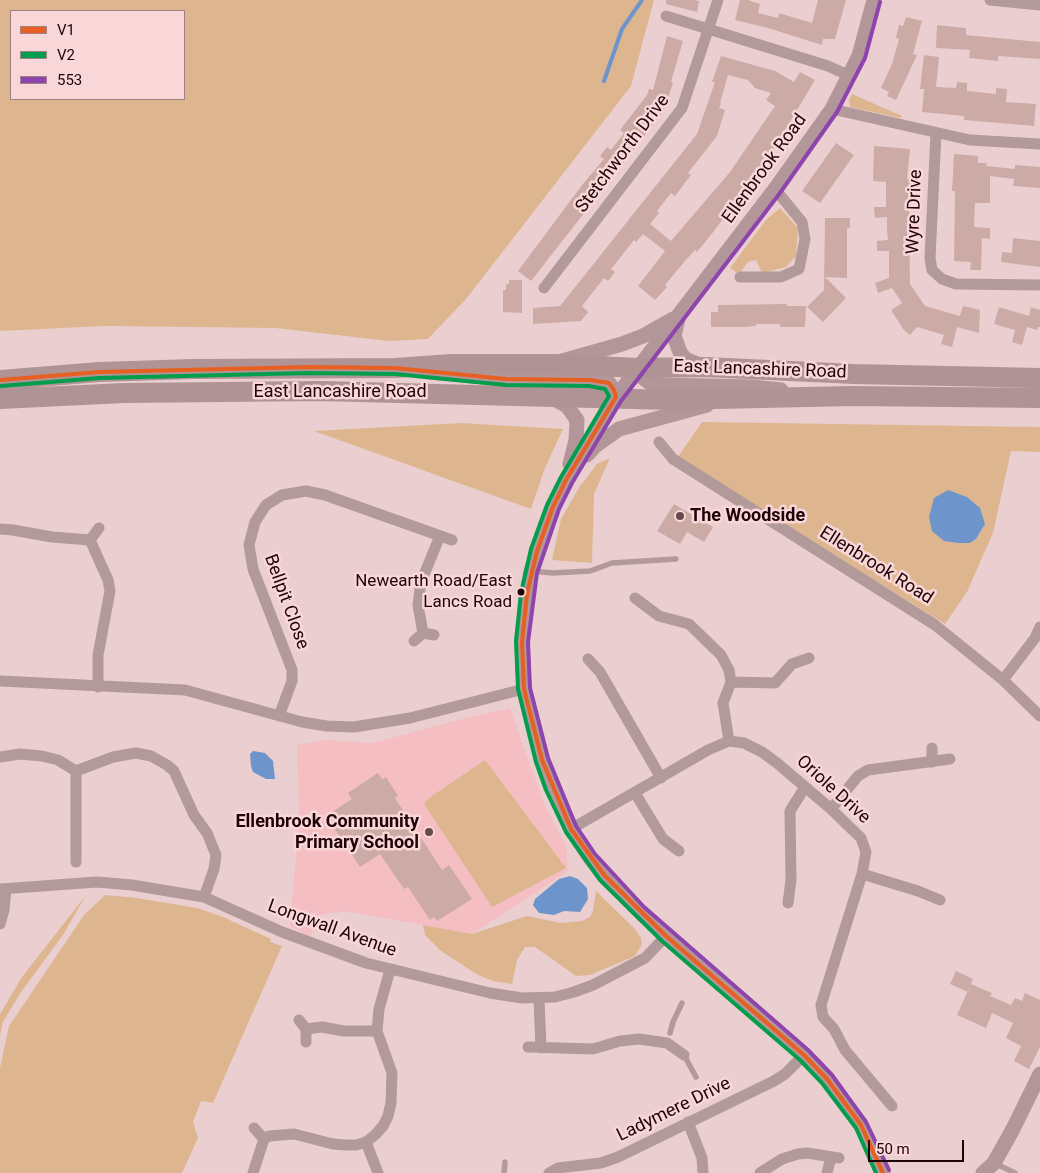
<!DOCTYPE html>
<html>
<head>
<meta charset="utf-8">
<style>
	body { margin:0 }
	#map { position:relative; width:1040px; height:1173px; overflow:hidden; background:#ebcfd0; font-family:Roboto,sans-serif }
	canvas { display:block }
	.legend { position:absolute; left:10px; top:10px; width:175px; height:90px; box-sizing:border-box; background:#f9d6d7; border:1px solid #a18284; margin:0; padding:6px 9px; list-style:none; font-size:15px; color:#1e0307 }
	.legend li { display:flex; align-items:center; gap:10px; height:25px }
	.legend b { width:25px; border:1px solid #a18284 }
	.scale { position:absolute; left:868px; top:1140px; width:96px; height:22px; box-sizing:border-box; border:2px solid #1e0307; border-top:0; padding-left:6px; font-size:15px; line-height:18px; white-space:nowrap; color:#1e0307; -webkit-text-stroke:4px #f9d6d7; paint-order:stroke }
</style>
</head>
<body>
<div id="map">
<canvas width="1040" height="1173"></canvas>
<ul class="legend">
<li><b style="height:6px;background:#e76021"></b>V1</li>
<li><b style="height:6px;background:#029e4d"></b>V2</li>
<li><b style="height:6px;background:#8e44ad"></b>553</li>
</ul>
<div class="scale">50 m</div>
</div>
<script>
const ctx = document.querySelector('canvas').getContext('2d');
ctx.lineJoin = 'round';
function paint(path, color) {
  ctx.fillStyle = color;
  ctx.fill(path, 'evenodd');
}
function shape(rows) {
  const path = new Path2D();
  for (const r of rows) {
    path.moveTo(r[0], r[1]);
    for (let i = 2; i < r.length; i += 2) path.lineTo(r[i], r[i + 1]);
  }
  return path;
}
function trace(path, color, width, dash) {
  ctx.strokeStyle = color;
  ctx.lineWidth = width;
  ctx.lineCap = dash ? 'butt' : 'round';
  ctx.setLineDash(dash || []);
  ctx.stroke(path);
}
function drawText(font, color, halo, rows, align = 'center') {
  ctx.font = font + ' Roboto,sans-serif';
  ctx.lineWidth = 5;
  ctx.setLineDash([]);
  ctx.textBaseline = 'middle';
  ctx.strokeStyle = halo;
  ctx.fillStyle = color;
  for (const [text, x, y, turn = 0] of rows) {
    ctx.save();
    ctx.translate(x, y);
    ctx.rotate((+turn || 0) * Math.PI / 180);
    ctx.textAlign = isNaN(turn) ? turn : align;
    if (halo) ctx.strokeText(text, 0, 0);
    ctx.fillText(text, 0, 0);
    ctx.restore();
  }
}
paint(shape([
	[510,708,545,806,566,845,568,871,472,934,344,911,318,915,310,937,290,926,299,819,297,745,327,740,372,743,462,719]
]), '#f4bec2');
paint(shape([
	[0,0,654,0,631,86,466,299,428,339,389,341,275,328,106,326,0,331],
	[11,11,184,11,184,99,11,99],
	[852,94,902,116,900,118,850,107,849,100],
	[780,208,798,228,796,256,786,267,762,273,756,260,748,262,739,274,730,268,766,220],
	[702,422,1040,427,1040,452,1011,451,993,533,967,592,945,624,678,457],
	[985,524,976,539,970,543,958,543,944,541],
	[461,423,563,429,545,468,531,509,314,431],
	[610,458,594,494,592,563,552,560,561,519,580,486,597,464],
	[485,760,566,868,492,907,424,804,429,798],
	[596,891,635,929,641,938,642,944,635,956,590,975,576,976,535,947,525,947,517,960,512,984,493,981,478,975,441,951,425,935,423,925,472,934,527,916,561,923,582,921,590,917,593,911],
	[86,895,63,935,21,992,3,1022,0,1035,0,1014,22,977],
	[105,895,137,898,197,908,223,917,271,939,270,942,282,946,213,1103,201,1101,193,1122,198,1138,182,1173,0,1173,0,1068,9,1026,84,915]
]), '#ddb690');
paint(shape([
	[948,490,967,497,980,508,985,524,976,539,970,543,958,543,944,541,932,531,929,517,934,498],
	[253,751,265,753,273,761,275,779,266,779,253,772,251,766,250,754],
	[570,876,578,879,587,888,588,899,580,912,564,911,554,915,539,913,533,905,535,899,559,879]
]), '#6e94cc');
trace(shape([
	[604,81,622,29,642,0]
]), '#6e94cc', 4);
paint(shape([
	[666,0,693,0,699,1,697,12,666,4],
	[740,0,748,0,760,4,758,13,778,18,779,13,812,23,818,0,846,0,835,39,823,39,822,45,768,28,735,20],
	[906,17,922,21,913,54,917,55,896,100,887,96,889,92,881,88,892,64,899,39,896,38,899,25,903,26],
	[937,25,966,28,966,35,1040,42,1040,59,998,56,998,61,969,58,970,50,936,48],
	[667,36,683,41,672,78,671,82,673,83,663,112,531,281,518,271,582,185,604,159,600,156,607,147,611,150,624,133,620,130,647,95,649,89,653,90],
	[924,55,939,57,936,87,956,88,957,82,967,83,967,91,996,94,996,88,1007,89,1006,102,1036,104,1034,126,964,120,964,116,922,112,924,89,920,89],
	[721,56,775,71,794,82,800,72,815,80,776,145,750,183,714,231,697,252,695,250,685,261,665,285,667,287,655,300,638,286,665,251,643,234,636,242,634,240,620,258,611,269,615,272,608,281,604,278,582,306,588,312,581,321,533,324,533,308,560,306,697,134,715,82,712,82],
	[728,75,748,80,755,88,771,93,766,100,775,106,730,172,671,241,650,224,659,213,657,211,671,193,675,196,691,175,688,173,717,136,725,110,719,108,721,103,720,103],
	[836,143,854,155,820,203,802,191],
	[874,146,910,149,907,179,910,179,911,208,909,208,910,284,925,306,960,316,963,306,980,310,979,333,957,327,952,347,941,344,944,335,917,327,910,335,903,329,891,310,902,303,892,288,878,293,875,283,889,278,889,251,877,251,877,241,888,240,887,229,887,217,875,218,874,207,886,207,886,182,873,181],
	[954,154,978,156,978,163,987,163,986,166,1015,169,1015,165,1040,167,1040,188,1013,186,1014,179,990,176,990,203,975,203,974,227,990,228,990,239,982,238,981,270,970,270,971,262,954,261,955,191,952,191],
	[825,218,850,218,850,228,847,228,847,278,825,277,846,298,823,322,807,307,824,290],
	[1013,238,1040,241,1040,267,1001,262,1002,252,1012,253],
	[509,280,522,280,522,313,503,312,503,290,506,290,506,284,509,284],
	[787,304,787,306,806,306,805,327,780,327,780,324,756,324,756,326,745,327,711,327,711,312,718,312,718,305],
	[999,307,1029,316,1031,307,1040,310,1040,327,1038,327,1037,330,1027,327,1022,345,1012,342,1015,330,994,324],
	[674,504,713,527,704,542,687,532,680,544,657,531],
	[378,773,382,779,386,777,398,796,395,798,442,870,449,865,472,899,437,921,434,917,430,920,408,887,404,889,380,854,360,867,326,816,352,799,348,793],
	[956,971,973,979,968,992,950,984],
	[971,984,992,993,990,996,1011,1005,1015,998,1022,1001,1025,993,1040,1000,1040,1047,1029,1069,1014,1061,1021,1046,1006,1038,1013,1023,992,1013,986,1028,957,1015]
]), '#ccaba7');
trace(shape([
	[532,571,553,573,590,571,612,563,676,559],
	[670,1033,673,1022,682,1003],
	[684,1055,696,1077],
	[994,1163,1015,1173],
	[504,1173,505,1162]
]), '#b2999a', 5.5);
trace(shape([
	[990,0,1040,5],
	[666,16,828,66,850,76],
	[832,109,970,140,1040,144],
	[936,133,930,258,932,270,942,279,956,284,1040,285],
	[740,277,781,277,799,269,805,239,802,222,775,189],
	[544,288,682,108,718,0],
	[659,442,673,459,935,625,1003,680,1040,716],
	[0,529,13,530,52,537,90,540],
	[635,598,659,616,689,624,721,655,729,670,731,682,723,703,729,741],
	[423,633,418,605,421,582,440,536],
	[414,641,423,633,434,635],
	[588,659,600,672,661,778],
	[1003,680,1035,638,1040,627],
	[0,681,185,690,302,722,327,726,354,727,410,718,524,689],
	[731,682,775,683,792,664,809,658],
	[98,687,98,655,110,591,108,580,90,540,99,528],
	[279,716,292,681,292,670,253,569,249,545,255,522,266,505,282,495,306,491,325,495,452,540],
	[0,757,20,754,42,756,58,760,76,771,113,757,136,753,151,756,167,765,174,771,194,815,207,833,216,855,214,869,204,897],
	[932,762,932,748],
	[635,793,663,839,679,851],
	[831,809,858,776,868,770,950,759],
	[571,829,708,750,729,741,744,743,762,752,777,763,831,809,861,838,866,852,862,874,821,1005,823,1017,834,1029,845,1050,892,1106],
	[76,862,76,771],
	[862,874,918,891,940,900],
	[0,889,97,882,132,885,204,897,282,932,366,963,490,993,522,998,555,997,574,992,593,985,645,958,666,936],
	[788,903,791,880,790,811,805,787],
	[0,924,4,910,6,889],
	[539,999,541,1048],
	[299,1020,306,1029,306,1042],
	[306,1029,322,1027,344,1031,377,1031],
	[528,1047,593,1049,620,1041,639,1039,667,1043,684,1055],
	[688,1122,702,1158,703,1173],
	[254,1128,264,1139],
	[366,1142,378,1173],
	[253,1173,264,1139,269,1136,294,1134,333,1144,345,1145,356,1145,366,1142,375,1135,383,1126,388,1116,391,1103,392,1073,377,1031,379,1009,390,970],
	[549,1173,558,1168,601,1163,618,1157,774,1081,785,1074,804,1055],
	[760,1173,782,1159,798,1154,807,1153,839,1158],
	[827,1173,831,1157]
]), '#b2999a', 11);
trace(shape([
	[874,0,859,56,832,109,775,189,616,397,566,480,553,507,531,571,527,594,522,642,524,689,542,760,552,787,571,829,590,858,605,876,640,912,804,1055,827,1079,861,1125,883,1173],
	[678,319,674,336,680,352,685,359,702,366],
	[562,361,622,344,643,336,673,319],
	[638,368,642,377,650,383,663,385,752,387,781,390],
	[430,372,506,379,602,381,609,383,614,390,616,397],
	[552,398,567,406,577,420,576,440,570,464],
	[587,455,594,447,619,429,707,405],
	[983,1173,994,1163,1013,1129,1040,1074]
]), '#b39699', 15);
trace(shape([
	[0,380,99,372,193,369,395,368,451,364,554,364,638,368,705,367,854,374,1040,378],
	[0,399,124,393,321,391,671,400,852,396,1040,398]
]), '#af9395', 20);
trace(shape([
	[0,380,99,372,308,367,395,368,506,379,590,380,609,383,614,390,616,397,566,480,553,507,537,551,527,594,522,642,524,689,542,760,571,829,605,876,666,936,804,1055,827,1079,861,1125,883,1173]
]), '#e76021', 4);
trace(shape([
	[1,386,99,378,308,373,395,374,506,385,589,386,605,389,609,396,561,477,547,505,531,549,521,593,516,641,518,689,536,762,546,790,566,832,600,880,662,941,800,1060,822,1083,856,1128,876,1173]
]), '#029e4d', 4);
trace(shape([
	[880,2,865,58,837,112,780,193,621,401,572,483,559,509,537,573,528,642,530,688,548,758,576,826,595,854,644,907,808,1050,832,1075,866,1122,889,1170]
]), '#8e44ad', 4);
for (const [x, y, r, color] of [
	[680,516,5,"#664a4d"],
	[521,592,4.5,"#1e0307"],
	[429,832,5,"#664a4d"]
]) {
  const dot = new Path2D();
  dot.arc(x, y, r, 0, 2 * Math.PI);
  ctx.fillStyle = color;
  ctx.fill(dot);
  trace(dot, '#f9d6d7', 2);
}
drawText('17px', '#1e0307', '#f9d6d7', [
	["Newearth Road/East",512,582],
	["Lancs Road",512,603]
], 'right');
drawText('18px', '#1e0307', '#f9d6d7', [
	["Stetchworth Drive",623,154,-53],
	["Ellenbrook Road",765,169,-54],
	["Wyre Drive",915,212,-88],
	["East Lancashire Road",760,370,2],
	["East Lancashire Road",340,392],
	["Ellenbrook Road",876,566,32],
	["Bellpit Close",286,602,70],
	["Oriole Drive",833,790,42],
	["Longwall Avenue",332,929,20],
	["Ladymere Drive",674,1110,-26]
]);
drawText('bold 18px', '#1e0307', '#f9d6d7', [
	["The Woodside",690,516],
	["Ellenbrook Community",419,822,"right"],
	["Primary School",419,843,"right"]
], 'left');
</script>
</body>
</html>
